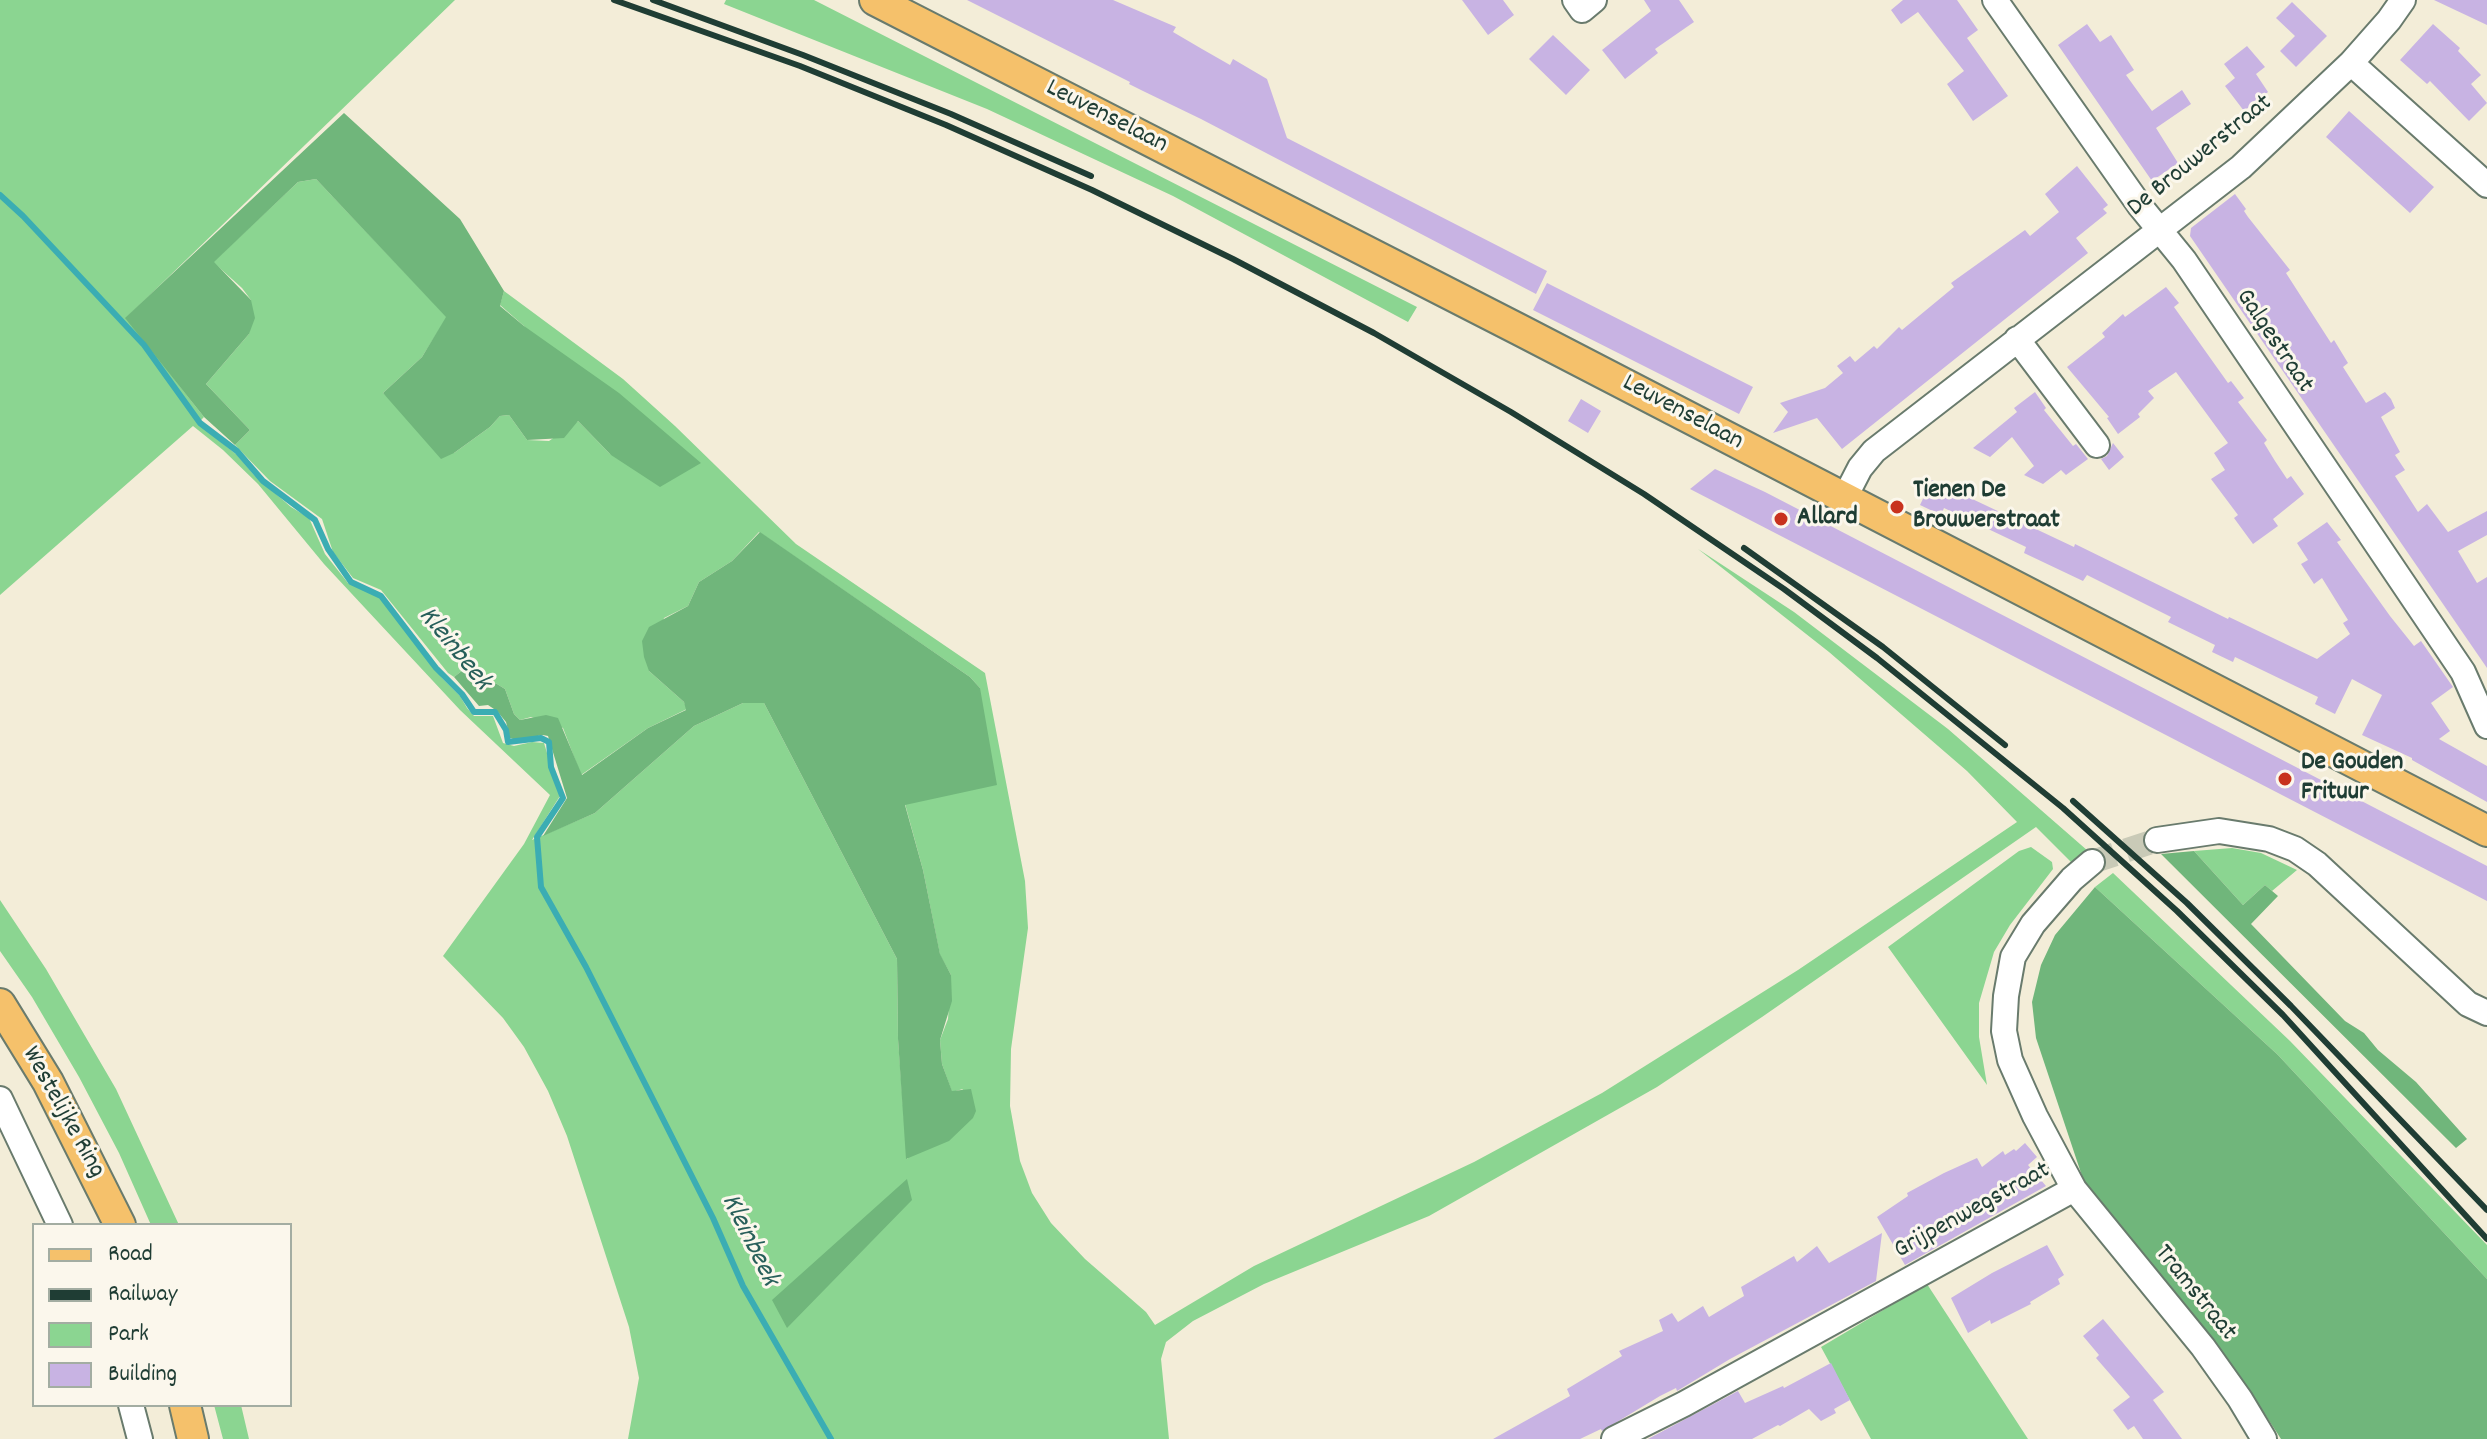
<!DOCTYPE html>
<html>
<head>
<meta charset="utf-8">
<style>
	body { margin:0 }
	#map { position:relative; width:2487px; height:1439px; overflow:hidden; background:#f3edd8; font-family:Dekko,sans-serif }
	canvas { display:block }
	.legend { position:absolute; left:32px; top:1223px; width:260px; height:184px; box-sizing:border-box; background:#fbf7ec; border:2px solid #a3ada2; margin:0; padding:10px 14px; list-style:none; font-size:24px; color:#1f3d34 }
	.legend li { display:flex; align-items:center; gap:16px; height:40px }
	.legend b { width:40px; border:2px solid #a3ada2 }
</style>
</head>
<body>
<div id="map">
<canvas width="2487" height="1439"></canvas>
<ul class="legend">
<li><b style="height:10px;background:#f5c16b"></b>Road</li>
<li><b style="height:10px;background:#1f3d34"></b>Railway</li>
<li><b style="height:22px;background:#8bd591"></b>Park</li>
<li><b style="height:22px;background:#c8b3e3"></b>Building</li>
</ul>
</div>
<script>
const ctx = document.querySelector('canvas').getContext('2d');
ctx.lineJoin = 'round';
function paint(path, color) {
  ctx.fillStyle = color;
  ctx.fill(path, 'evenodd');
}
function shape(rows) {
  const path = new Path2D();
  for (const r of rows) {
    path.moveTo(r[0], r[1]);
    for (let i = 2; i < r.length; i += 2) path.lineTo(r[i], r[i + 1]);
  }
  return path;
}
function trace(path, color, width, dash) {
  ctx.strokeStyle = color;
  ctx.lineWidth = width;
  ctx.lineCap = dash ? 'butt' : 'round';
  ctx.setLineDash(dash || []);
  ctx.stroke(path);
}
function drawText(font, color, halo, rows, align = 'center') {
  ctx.font = font + ' Dekko,sans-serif';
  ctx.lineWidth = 6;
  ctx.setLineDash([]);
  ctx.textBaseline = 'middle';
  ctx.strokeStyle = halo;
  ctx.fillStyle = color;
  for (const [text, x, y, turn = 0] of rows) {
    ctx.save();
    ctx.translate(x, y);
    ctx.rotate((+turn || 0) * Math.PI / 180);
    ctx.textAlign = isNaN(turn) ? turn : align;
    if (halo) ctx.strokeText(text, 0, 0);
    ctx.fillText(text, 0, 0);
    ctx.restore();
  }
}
paint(shape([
	[0,0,455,0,126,318,204,417,198,423,237,455,254,475,291,507,309,518,325,554,348,583,380,598,442,678,460,696,467,708,474,716,493,716,503,743,514,746,532,742,544,743,560,796,532,840,595,813,694,726,743,703,764,703,897,959,898,1039,907,1159,963,1089,952,1092,942,1064,940,1040,948,1019,951,975,940,955,923,870,905,804,980,688,970,677,759,532,732,561,699,582,688,606,664,618,649,671,684,702,687,709,648,728,581,775,563,728,531,717,520,720,514,714,505,689,468,666,454,677,448,673,381,590,353,578,333,552,322,519,270,481,235,445,250,430,206,384,249,334,251,300,242,288,213,262,298,182,316,179,447,317,422,357,383,393,454,453,490,427,500,416,509,415,527,440,549,441,578,421,611,455,524,326,500,305,504,291,623,379,675,426,796,544,985,673,1025,881,1028,928,1011,1049,1010,1106,1020,1161,1032,1193,1051,1223,1085,1259,1146,1312,1155,1325,1254,1266,1474,1162,1602,1093,1798,970,2017,822,1967,771,1829,652,1698,549,1794,612,1948,729,2088,851,2071,862,2036,827,1762,1017,1657,1087,1429,1216,1264,1284,1193,1321,1166,1342,1161,1359,1169,1439,628,1439,639,1378,629,1327,567,1136,548,1091,524,1047,503,1018,443,956,524,844,550,795,460,710,324,564,258,484,223,450,193,426,0,595],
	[726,0,814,0,1417,307,1408,322,1173,196,987,109,724,4],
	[2031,847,2052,862,2053,869,2010,925,1994,952,1979,1003,1979,1037,1987,1085,1888,947,2019,851],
	[2232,848,2261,853,2297,870,2272,891,2265,885,2243,905,2194,851],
	[2113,873,2290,1041,2487,1245,2487,1279,2278,1055,2095,887],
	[0,900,46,969,116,1089,179,1225,151,1225,119,1153,79,1077,32,997,0,951],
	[1927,1284,2028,1439,1871,1439,1821,1347],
	[214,1405,241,1405,249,1439,223,1439]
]), '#8bd591');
paint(shape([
	[344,113,460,219,504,291,500,306,524,326,619,393,701,463,660,487,611,455,578,421,564,438,527,440,509,415,500,416,490,427,454,453,441,459,383,393,422,357,446,317,316,179,298,182,214,262,251,300,255,318,249,334,206,384,250,430,235,445,204,417,125,318],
	[760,532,970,677,980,688,997,785,905,805,923,870,940,954,951,975,952,1001,940,1040,942,1064,952,1091,971,1089,976,1111,973,1118,949,1141,906,1159,898,1039,897,959,764,703,743,703,694,726,595,813,543,836,567,798,548,736,543,735,516,740,510,738,506,722,497,711,488,705,479,706,454,677,468,666,505,689,514,714,520,720,546,715,558,718,582,775,648,728,686,710,684,702,649,671,644,657,642,641,649,627,688,606,699,582,732,561],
	[2194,851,2243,905,2265,885,2278,896,2251,924,2345,1021,2364,1033,2378,1050,2416,1082,2467,1139,2456,1148,2161,854],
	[2095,887,2278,1055,2487,1279,2487,1439,2281,1439,2242,1379,2085,1185,2036,1038,2032,1002,2041,965,2055,935],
	[907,1179,912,1200,787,1328,772,1300]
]), '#70b67b');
trace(shape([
	[0,195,23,216,144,345,200,423,237,451,263,481,315,520,328,549,351,582,381,596,436,668,462,694,474,712,495,712,506,730,508,742,541,738,549,742,551,767,563,798,537,837,541,887,586,967,713,1218,743,1286,831,1439]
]), '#3badb3', 6);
paint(shape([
	[967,0,1113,0,1176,27,1173,32,1202,49,1230,65,1233,59,1267,79,1287,138,1547,271,1536,294,1201,119,1143,91,1129,84,1130,82],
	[1462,0,1503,0,1514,15,1488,35],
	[1644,0,1679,0,1694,22,1655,49,1658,53,1625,79,1602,50,1651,11],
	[1903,0,1957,0,1978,30,1967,38,2008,96,1973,121,1947,84,1964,71,1918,12,1901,24,1891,10],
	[2434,0,2487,0,2487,25],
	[2292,2,2327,36,2296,67,2280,51,2295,36,2276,18],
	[2087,24,2100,42,2111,35,2134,70,2126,75,2152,111,2182,90,2191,104,2156,128,2178,163,2152,181,2058,45],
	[2433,24,2460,48,2458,51,2481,75,2471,84,2487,103,2469,121,2430,81,2427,84,2400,60],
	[1553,35,1590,70,1566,95,1529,59],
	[2247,46,2265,67,2256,74,2268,92,2244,111,2225,86,2235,78,2224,64],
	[2349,111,2434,187,2410,213,2326,137],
	[2077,166,2108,205,2103,209,2107,213,2076,238,2088,253,1842,449,1817,418,1773,433,1788,412,1780,403,1825,388,1843,373,1837,366,1850,356,1855,362,1874,346,1877,349,1899,327,1902,330,1954,287,1951,283,2025,230,2030,236,2059,212,2045,194],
	[2235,194,2246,209,2244,211,2248,217,2290,270,2286,273,2331,343,2334,340,2348,363,2343,367,2366,403,2385,392,2391,399,2395,408,2381,417,2400,452,2395,455,2405,470,2395,476,2418,512,2427,504,2448,532,2487,511,2487,535,2458,551,2477,583,2487,577,2487,668,2190,236,2191,228],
	[1547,283,1753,387,1739,414,1533,310],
	[2166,287,2179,303,2174,307,2228,383,2231,381,2244,398,2238,402,2267,440,2264,443,2275,461,2287,479,2291,476,2304,494,2273,519,2278,526,2253,544,2234,518,2238,515,2211,479,2225,470,2214,453,2228,443,2176,372,2148,391,2154,398,2138,414,2140,417,2118,434,2107,418,2109,417,2067,367,2105,337,2102,333,2123,314,2125,317],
	[2035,392,2046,408,2044,410,2073,446,2076,444,2088,459,2066,475,2061,470,2043,484,2024,475,2034,466,2012,437,1990,457,1973,448,2017,412,2014,408],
	[1581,399,1601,411,1588,433,1568,421],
	[2113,443,2124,457,2109,470,2101,459,2107,456],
	[1715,469,1765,492,2487,866,2487,901,1690,489],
	[1932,480,2074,547,2075,544,2228,619,2229,617,2317,659,2350,634,2343,623,2348,620,2322,578,2314,584,2301,564,2308,560,2297,543,2327,522,2341,540,2337,542,2390,616,2414,646,2421,641,2453,687,2431,703,2450,731,2439,739,2487,766,2487,802,2412,760,2412,758,2362,735,2382,695,2352,679,2335,714,2315,704,2318,697,2235,657,2233,662,2212,652,2215,645,2168,622,2171,617,2087,575,2083,581,2024,553,2026,547,1944,508,1941,515,1920,505],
	[2025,1143,2037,1157,2028,1165,2046,1186,1905,1265,1877,1217,1908,1196,1907,1193,1944,1173,1977,1158,1982,1167,2003,1151,2005,1155,2014,1149,2016,1151],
	[1882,1233,1876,1281,1730,1359,1677,1391,1676,1388,1660,1396,1602,1431,1601,1429,1580,1439,1493,1439,1570,1396,1567,1389,1622,1356,1619,1351,1663,1331,1659,1320,1672,1313,1678,1322,1703,1306,1709,1317,1744,1296,1741,1287,1794,1256,1797,1262,1817,1246,1829,1263],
	[2047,1245,2064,1275,2058,1279,2060,1284,2030,1302,2031,1304,1991,1324,1990,1320,1968,1333,1951,1298,1992,1273],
	[2103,1319,2164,1392,2153,1400,2182,1439,2143,1439,2134,1426,2128,1430,2113,1410,2130,1397,2096,1358,2099,1355,2083,1336],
	[1831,1363,1850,1400,1834,1409,1836,1413,1821,1421,1809,1409,1780,1426,1778,1425,1752,1439,1648,1439,1738,1391,1745,1403,1783,1386,1784,1388]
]), '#c8b3e3');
trace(shape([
	[2092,862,2157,840]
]), '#c9cab7', 24, [24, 12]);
const minor = shape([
	[1575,0,1582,10,1594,0],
	[1995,0,2140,206,2184,260,2355,512,2463,672,2487,726],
	[2351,63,2487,185],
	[2017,339,2097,445],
	[1844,499,1860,468,1874,451,2241,167,2351,63,2389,20,2403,0],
	[2157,840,2219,831,2269,839,2295,849,2317,864,2468,1004,2487,1013],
	[2092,862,2072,879,2033,924,2013,957,2006,996,2004,1031,2010,1060,2035,1116,2074,1189,2203,1347,2240,1399,2264,1439],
	[0,1099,60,1225],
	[131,1405,140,1439],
	[1614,1439,1684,1404,2074,1189]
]);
const major = shape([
	[875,0,1520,330,2487,831],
	[0,1004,48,1082,120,1225],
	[185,1405,193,1439]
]);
trace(minor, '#697b6d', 28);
trace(major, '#697b6d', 34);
trace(minor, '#fff', 24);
trace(major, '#f5c16b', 30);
trace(shape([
	[614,0,800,66,946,125,1092,190,1233,259,1374,333,1511,412,1644,494,1784,589,1877,658,2063,808,2177,911,2283,1015,2487,1239],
	[653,0,803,55,951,114,1091,176],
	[1744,548,1883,647,2005,745],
	[2073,801,2187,903,2291,1006,2487,1210]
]), '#1f3d34', 6);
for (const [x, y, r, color] of [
	[1897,507,8,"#c8321e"],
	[1781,519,8,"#c8321e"],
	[2285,779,8,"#c8321e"]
]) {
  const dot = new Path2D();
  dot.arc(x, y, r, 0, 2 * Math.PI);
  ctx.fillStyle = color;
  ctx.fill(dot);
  trace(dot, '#fbf7ec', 3);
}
drawText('26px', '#1f3d34', '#fbf7ec', [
	["Leuvenselaan",1106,118,27],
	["De Brouwerstraat",2201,157,-39],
	["Galgestraat",2273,342,56],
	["Leuvenselaan",1682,414,28],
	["Westelijke Ring",62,1113,61],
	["Grijpenwegstraat",1973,1212,-29],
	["Tramstraat",2194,1294,51]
]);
drawText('bold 26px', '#1f3d34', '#fbf7ec', [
	["Tienen De",1913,492],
	["Brouwerstraat",1913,522],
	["Allard",1797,519],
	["De Gouden",2301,764],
	["Frituur",2301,794]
], 'left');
drawText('italic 28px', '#275f5a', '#fbf7ec', [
	["Kleinbeek",453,650,51],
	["Kleinbeek",748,1241,64]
]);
</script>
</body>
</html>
